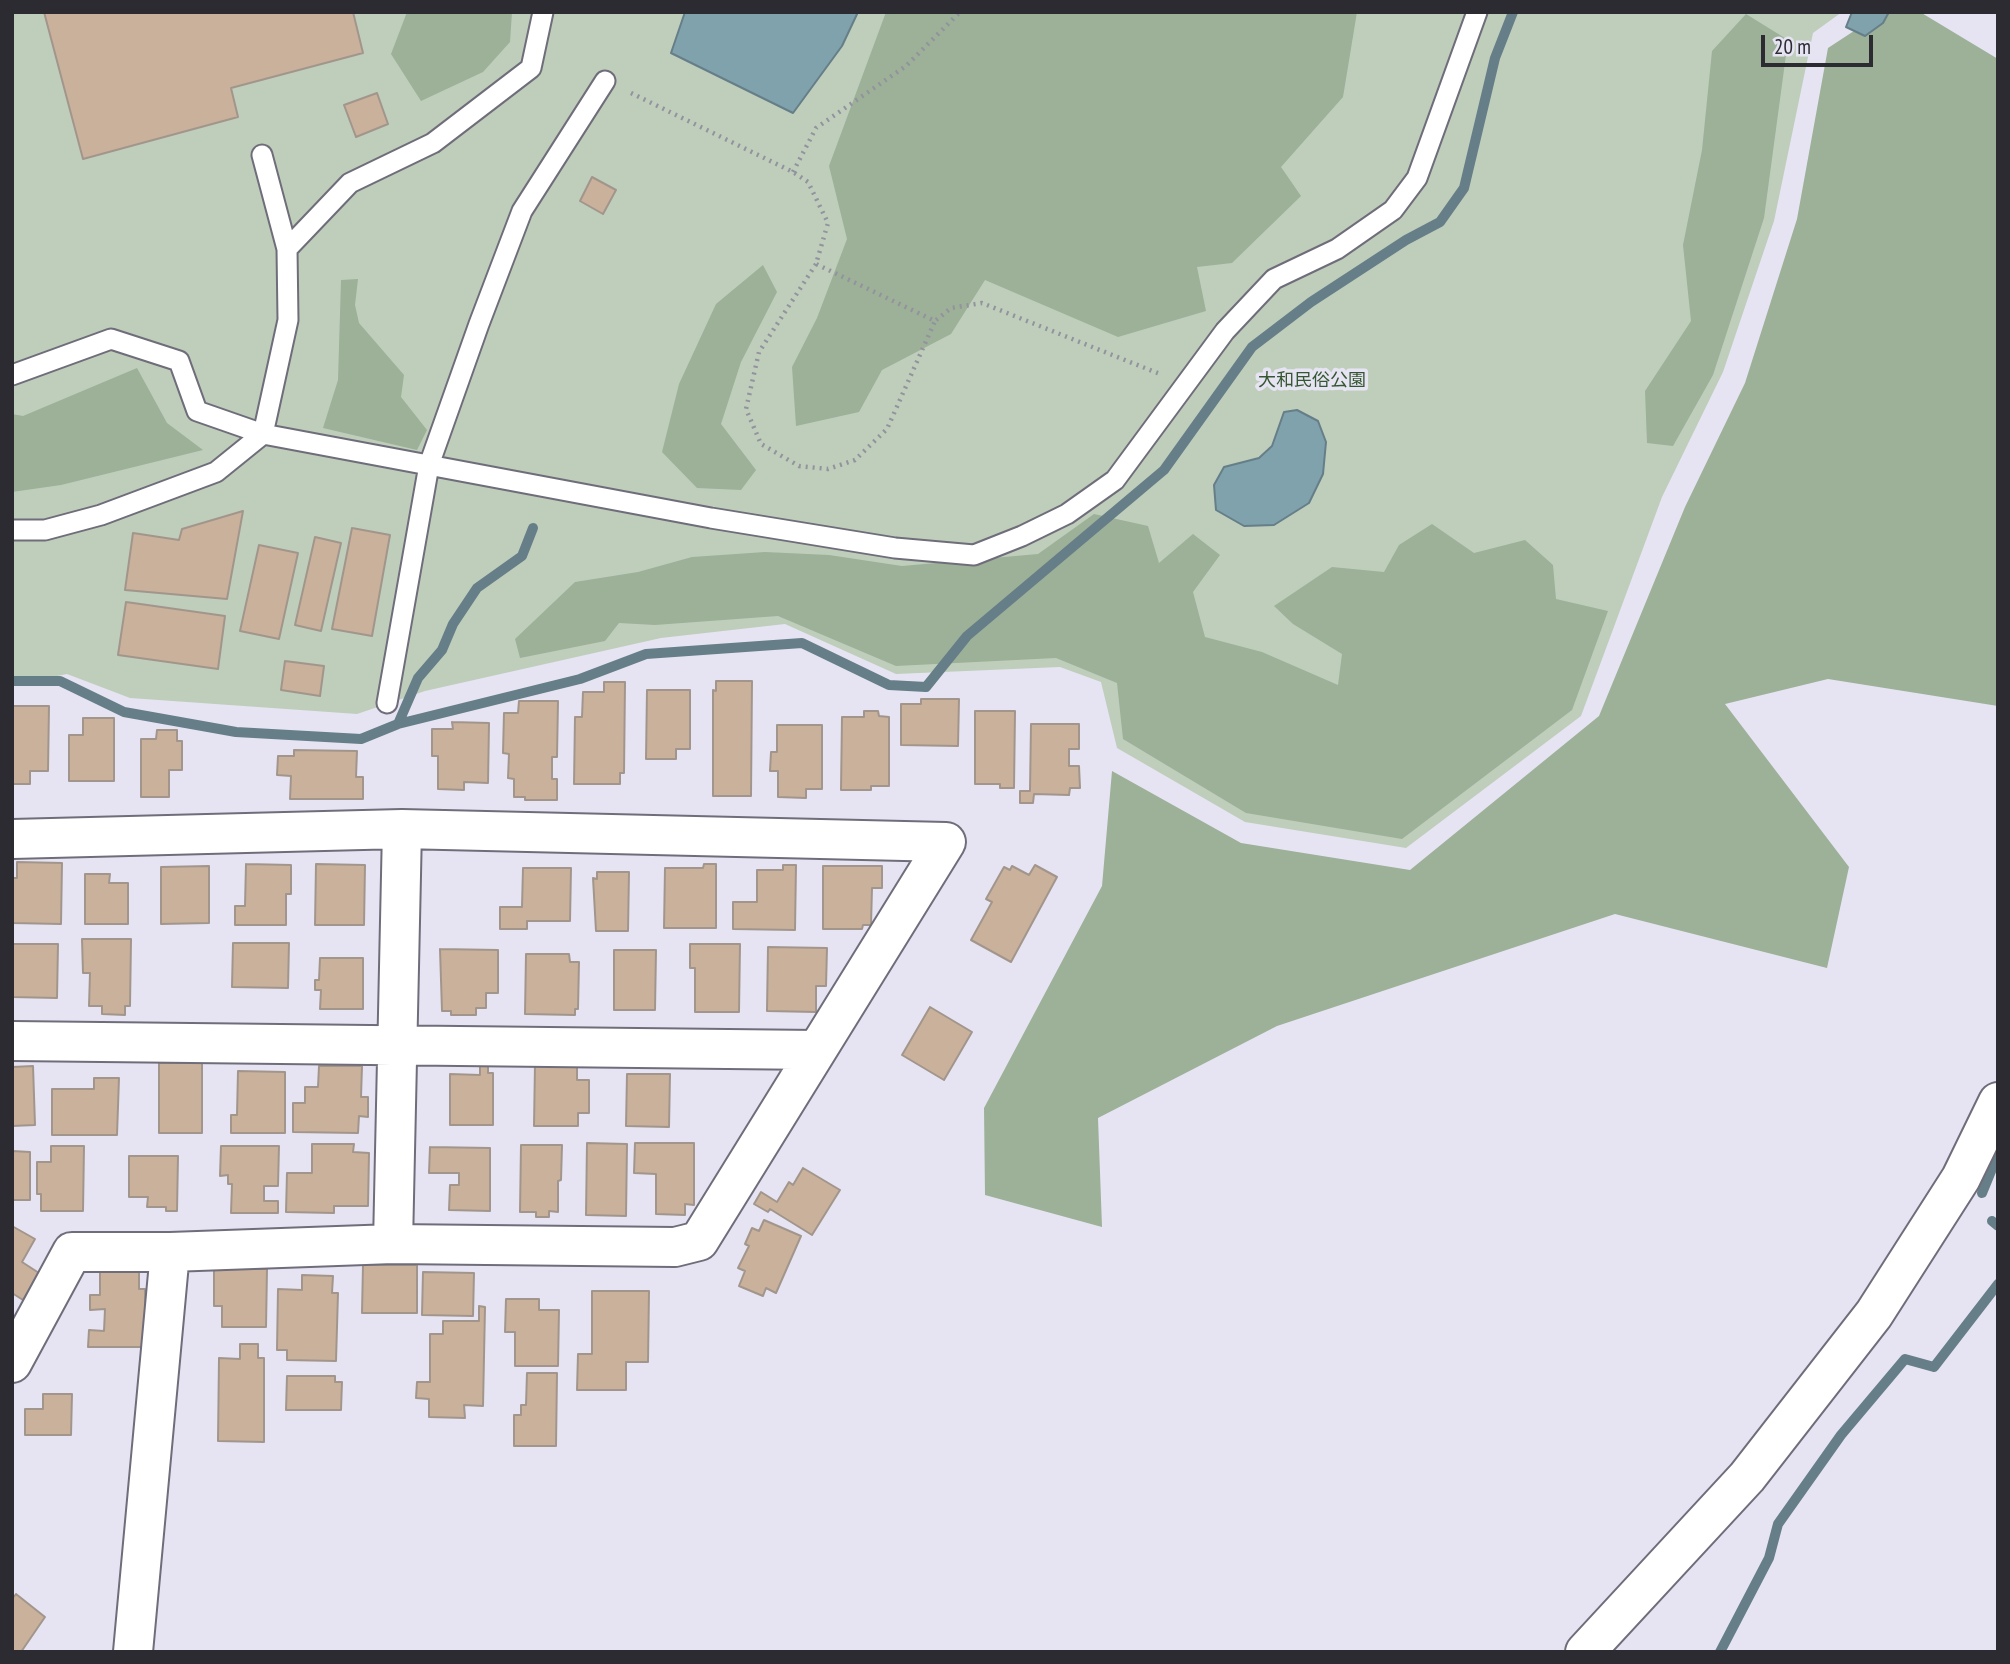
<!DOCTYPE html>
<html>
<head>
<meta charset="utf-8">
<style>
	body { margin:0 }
	#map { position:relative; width:2010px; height:1664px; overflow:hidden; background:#e6e4f3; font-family:"PT Sans Narrow",sans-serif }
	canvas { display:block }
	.frame { position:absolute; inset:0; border:14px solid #2c2b31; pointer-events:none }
	.scale { position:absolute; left:1761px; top:35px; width:112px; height:32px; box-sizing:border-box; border:4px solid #2c2b31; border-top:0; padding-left:9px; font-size:21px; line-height:24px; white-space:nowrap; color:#2c2b31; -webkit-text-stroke:5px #e6e4f3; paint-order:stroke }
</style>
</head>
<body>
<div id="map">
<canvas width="2010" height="1664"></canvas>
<div class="frame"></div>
<div class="scale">20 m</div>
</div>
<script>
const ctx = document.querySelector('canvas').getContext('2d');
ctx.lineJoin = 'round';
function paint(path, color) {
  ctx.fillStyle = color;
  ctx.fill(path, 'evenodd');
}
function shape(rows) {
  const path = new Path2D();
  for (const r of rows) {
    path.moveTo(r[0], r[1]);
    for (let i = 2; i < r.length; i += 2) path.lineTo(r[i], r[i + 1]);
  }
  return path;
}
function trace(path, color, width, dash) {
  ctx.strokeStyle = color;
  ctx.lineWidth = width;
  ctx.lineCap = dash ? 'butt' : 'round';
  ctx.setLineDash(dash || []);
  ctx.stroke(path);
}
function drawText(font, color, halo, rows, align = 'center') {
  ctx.font = font + ' "PT Sans Narrow","Noto Sans JP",sans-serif';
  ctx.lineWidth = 7;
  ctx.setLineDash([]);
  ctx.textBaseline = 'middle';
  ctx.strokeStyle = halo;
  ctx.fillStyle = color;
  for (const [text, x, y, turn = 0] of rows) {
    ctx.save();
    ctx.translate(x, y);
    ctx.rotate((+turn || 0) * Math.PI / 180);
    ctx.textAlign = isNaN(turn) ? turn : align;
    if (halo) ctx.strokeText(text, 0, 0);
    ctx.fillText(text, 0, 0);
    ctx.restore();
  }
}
paint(shape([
	[12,12,1842,12,1813,33,1774,221,1723,372,1662,497,1581,716,1406,848,1245,822,1117,748,1101,682,1060,667,896,674,785,624,661,638,425,691,357,714,130,698,67,674,12,685]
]), '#becebb');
paint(shape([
	[407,12,512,12,510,42,483,72,421,101,391,54],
	[886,12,1357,12,1343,97,1281,167,1301,196,1232,263,1197,267,1206,311,1118,337,985,280,951,334,882,370,859,412,796,426,792,367,817,318,847,239,829,166],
	[1883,12,1920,12,1998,59,1998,706,1828,679,1725,704,1849,867,1827,968,1615,914,1277,1026,1098,1118,1102,1227,985,1195,984,1108,1102,886,1112,771,1241,843,1410,870,1599,716,1685,507,1745,383,1797,219,1828,48],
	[1746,14,1788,40,1764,218,1713,375,1673,446,1647,443,1645,391,1691,321,1683,245,1702,150,1712,51],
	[763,265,777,292,741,362,721,424,756,470,741,490,697,488,662,452,679,384,716,304],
	[358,279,355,305,359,323,404,375,401,397,427,430,417,450,323,428,338,380,341,280],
	[137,368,167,423,203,450,61,485,12,492,12,414,23,416],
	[1094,514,1148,526,1159,563,1193,534,1220,555,1193,592,1205,637,1262,652,1338,685,1342,654,1293,624,1274,606,1332,567,1384,572,1399,545,1432,524,1474,553,1525,540,1553,565,1556,599,1608,611,1572,710,1402,839,1246,813,1123,739,1117,683,1056,658,896,666,778,616,655,625,619,623,605,641,520,658,515,639,575,582,638,572,692,557,765,552,829,555,902,566,1038,554]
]), '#9cb198');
const water = shape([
	[685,12,858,12,842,46,793,113,671,53,685,12],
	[1852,12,1889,12,1883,23,1865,36,1846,27,1852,12],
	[1297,410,1318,421,1326,442,1323,474,1309,503,1274,525,1244,526,1216,510,1214,485,1224,467,1259,458,1272,446,1284,412,1297,410]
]);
paint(water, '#7fa2ad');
trace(water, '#667e88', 2);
trace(shape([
	[12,681,60,681,124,712,236,732,361,739,398,724,580,679,646,654,802,643,889,685,926,687,967,636,1164,470,1252,347,1311,302,1406,240,1440,222,1464,188,1495,58,1513,12],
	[398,724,418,678,442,650,453,624,477,588,522,556,533,528],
	[1982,1193,1998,1154],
	[1992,1221,1998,1226],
	[1720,1652,1769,1558,1778,1524,1841,1435,1905,1359,1934,1367,1998,1284]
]), '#667e88', 10);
const building = shape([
	[44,12,353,12,363,53,231,88,238,117,83,159,44,12],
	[377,93,388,124,356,137,344,105,377,93],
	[592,177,616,190,603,214,580,201,592,177],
	[243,511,227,599,125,590,133,533,179,540,182,529,243,511],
	[352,528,390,535,372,636,332,629,352,528],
	[315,537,341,543,321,631,295,625,315,537],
	[259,545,298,553,279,639,240,631,259,545],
	[126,602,225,616,218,669,118,655,126,602],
	[285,661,324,666,320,696,281,690,285,661],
	[716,681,752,681,751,796,713,796,713,690,716,691,716,681],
	[604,682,625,682,624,773,620,773,620,784,574,784,575,717,582,717,583,692,604,692,604,682],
	[647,690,690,690,690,749,676,749,676,759,646,759,647,690],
	[921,699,959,699,958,746,901,745,901,704,921,704,921,699],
	[519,701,558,701,557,757,552,757,552,779,557,779,557,800,525,800,525,797,514,797,514,779,508,778,509,754,503,753,504,713,518,713,519,701],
	[13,706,49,706,48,771,30,771,30,784,12,784,13,706],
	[864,711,878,711,879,716,889,717,889,786,871,786,871,790,841,790,842,717,864,717,864,711],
	[975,711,1015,711,1014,788,1000,788,1000,784,975,784,975,711],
	[83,718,114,718,114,781,69,781,69,735,83,735,83,718],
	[452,722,489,723,488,783,464,782,464,790,438,789,438,756,432,756,432,729,453,729,452,722],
	[1031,724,1079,724,1079,749,1069,749,1069,766,1079,766,1080,788,1070,788,1069,795,1034,794,1033,803,1020,803,1020,791,1030,791,1031,724],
	[777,725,822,725,822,789,806,789,806,798,778,797,778,771,770,771,771,752,777,752,777,725],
	[157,730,177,730,177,741,182,741,182,770,169,770,169,797,141,797,141,739,156,739,157,730],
	[294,750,357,751,356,777,363,777,363,799,290,799,291,776,277,775,278,756,294,756,294,750],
	[17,862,62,863,61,924,12,923,12,878,17,878,17,862],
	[246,864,291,865,291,894,286,894,286,925,235,925,235,906,245,906,246,864],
	[316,864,365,865,364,925,315,925,316,864],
	[704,864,716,864,716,928,664,928,665,868,703,868,704,864],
	[783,865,796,865,795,930,733,929,733,902,757,902,757,870,783,870,783,865],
	[1035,865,1057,877,1011,962,971,940,992,902,986,899,1004,867,1010,870,1012,866,1029,875,1035,865],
	[209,866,209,923,161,924,161,867,209,866],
	[823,866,882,866,882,888,872,888,871,925,863,925,862,929,823,929,823,866],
	[523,868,571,868,570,921,527,921,527,929,500,929,500,907,522,907,523,868],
	[597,872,629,872,628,931,596,931,593,878,597,879,597,872],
	[85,874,110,874,109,883,128,883,128,924,85,924,85,874],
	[82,939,131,939,130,1006,125,1006,125,1015,102,1014,102,1006,89,1006,90,973,83,973,82,939],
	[233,943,289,943,288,988,232,987,233,943],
	[12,944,58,944,57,998,12,997,12,944],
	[690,944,740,944,739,1012,695,1012,695,968,690,968,690,944],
	[768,947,827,948,826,986,816,986,816,1012,767,1011,768,947],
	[440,949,498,950,498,993,486,993,486,1008,476,1008,476,1015,451,1015,451,1011,442,1011,440,949],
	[614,950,656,950,655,1010,614,1010,614,950],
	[526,954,569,954,570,962,579,962,578,1009,575,1009,575,1015,525,1014,526,954],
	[320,958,363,958,363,1009,320,1009,321,990,315,990,315,980,319,980,320,958],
	[930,1007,972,1032,944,1080,902,1055,930,1007],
	[159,1063,202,1063,202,1133,159,1133,159,1063],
	[535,1064,577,1064,577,1080,589,1080,589,1113,578,1113,578,1126,534,1126,535,1064],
	[480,1065,488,1065,488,1073,493,1073,493,1125,450,1125,450,1074,480,1075,480,1065],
	[33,1066,35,1125,12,1126,12,1067,33,1066],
	[319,1066,362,1066,361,1097,368,1097,368,1117,359,1116,358,1133,293,1132,293,1103,305,1103,305,1087,318,1087,319,1066],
	[238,1071,285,1072,285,1133,231,1133,231,1115,237,1115,238,1071],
	[627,1074,670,1074,669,1127,626,1126,627,1074],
	[94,1078,119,1078,117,1135,52,1135,52,1089,94,1089,94,1078],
	[587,1143,627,1144,626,1216,586,1215,587,1143],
	[635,1143,694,1143,694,1205,685,1204,685,1215,656,1214,656,1174,634,1173,635,1143],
	[312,1144,354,1144,353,1152,369,1153,368,1206,334,1206,334,1213,286,1212,287,1173,312,1173,312,1144],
	[521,1145,562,1145,561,1180,558,1181,558,1212,549,1211,549,1217,536,1217,536,1212,520,1212,521,1145],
	[51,1146,84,1146,83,1211,41,1211,41,1194,37,1194,37,1162,51,1162,51,1146],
	[221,1146,279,1146,278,1186,264,1186,264,1201,278,1201,278,1213,231,1213,232,1184,228,1184,228,1175,220,1176,221,1146],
	[430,1147,490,1148,490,1211,449,1210,450,1185,459,1185,459,1173,429,1173,430,1147],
	[12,1151,30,1152,30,1200,12,1200,12,1151],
	[129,1156,178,1156,177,1211,166,1211,166,1207,147,1207,148,1197,129,1197,129,1156],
	[803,1168,840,1190,812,1235,770,1209,768,1212,754,1204,761,1192,777,1202,789,1182,793,1185,803,1168],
	[764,1220,801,1236,776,1293,766,1288,763,1296,739,1286,745,1271,738,1268,749,1246,745,1244,752,1228,759,1231,764,1220],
	[12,1226,35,1239,22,1262,39,1273,23,1300,12,1293,12,1226],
	[363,1265,417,1265,417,1313,362,1313,363,1265],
	[100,1266,139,1266,139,1289,145,1289,145,1347,88,1347,89,1330,104,1331,105,1309,90,1310,90,1295,100,1295,100,1266],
	[214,1268,267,1269,266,1327,222,1327,222,1306,214,1306,214,1268],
	[423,1272,474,1273,473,1316,422,1315,423,1272],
	[302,1275,333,1276,332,1293,338,1293,336,1361,287,1360,287,1350,277,1350,278,1289,302,1290,302,1275],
	[592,1291,649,1291,648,1362,626,1362,626,1390,577,1390,578,1354,592,1354,592,1291],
	[506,1299,539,1299,539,1310,559,1310,558,1366,515,1366,515,1332,505,1332,506,1299],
	[479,1306,485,1307,483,1406,464,1405,465,1418,429,1417,429,1399,416,1398,417,1382,430,1382,430,1334,443,1334,443,1321,479,1321,479,1306],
	[240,1344,258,1344,258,1358,264,1358,264,1442,218,1441,219,1358,240,1359,240,1344],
	[527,1373,557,1373,556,1446,514,1446,514,1415,521,1415,521,1405,526,1405,527,1373],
	[287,1376,335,1376,335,1382,342,1382,341,1410,286,1410,287,1376],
	[43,1394,72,1394,71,1435,25,1435,25,1409,43,1409,43,1394],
	[16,1594,45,1617,21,1652,12,1652,12,1599,16,1594]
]);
paint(building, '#cab19b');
trace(building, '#a2968c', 2);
const service = shape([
	[287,249,350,183,433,143,531,68,543,12],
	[12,375,111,339,179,361,197,411,263,434,711,518,895,548,974,555,1022,536,1067,514,1115,480,1225,331,1274,279,1337,249,1393,210,1417,178,1477,12],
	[12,530,45,530,101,515,216,472,263,434,288,320,287,249,262,155],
	[387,703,429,465,479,324,522,211,605,81]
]);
const minor = shape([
	[12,839,402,829,946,842,699,1241,675,1247,393,1244,170,1252,72,1252,12,1363],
	[12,1041,817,1050],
	[393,1244,402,829],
	[133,1652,170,1252],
	[1585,1652,1747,1477,1874,1314,1961,1178,1998,1102]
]);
trace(service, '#6f6d7a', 23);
trace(minor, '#6f6d7a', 42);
trace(shape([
	[631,93,793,172,808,182,828,223,816,264,935,321,951,308,982,303,1160,374],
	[793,172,816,128,906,66,960,12],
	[816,264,759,352,746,409,761,444,799,466,828,469,855,460,887,429,935,321]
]), '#93929d', 4.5, [2, 5]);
trace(service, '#fff', 19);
trace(minor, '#fff', 38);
drawText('18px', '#355630', '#e6e4f3', [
	["大和民俗公園",1312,381]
]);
</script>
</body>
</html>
